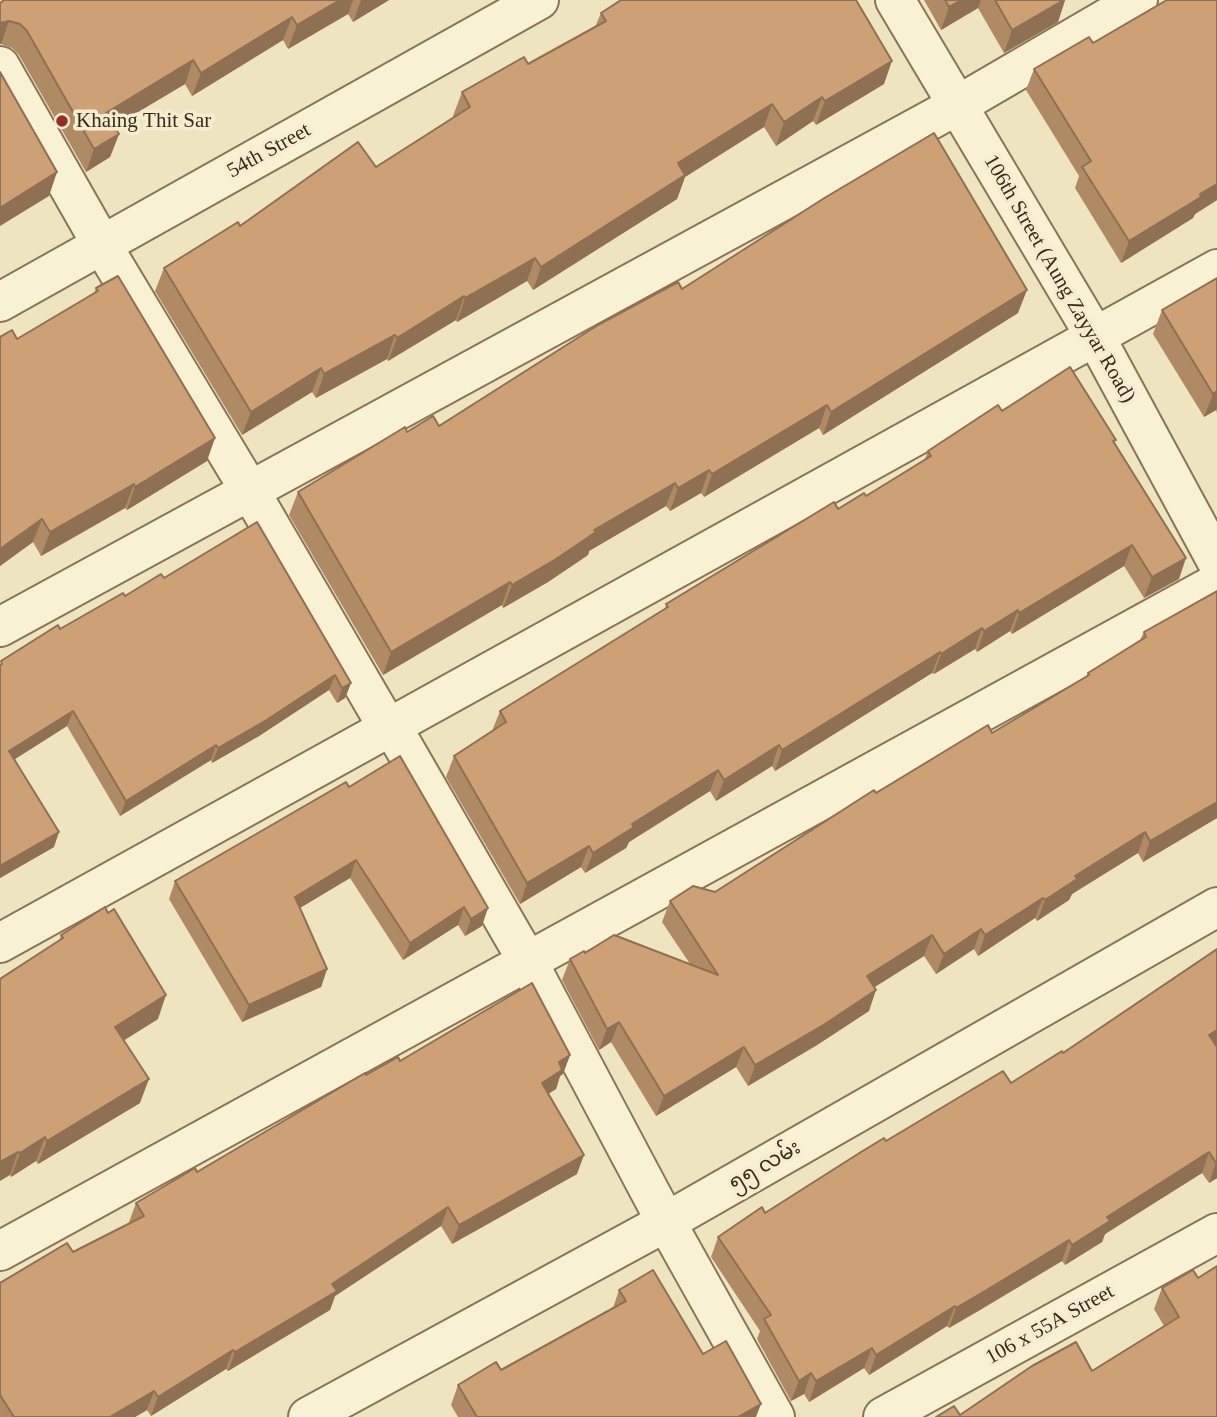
<!DOCTYPE html>
<meta charset="utf-8">
<style>
body{margin:0}
canvas{display:block;background:#eee4c0}
</style>
<canvas width="1217" height="1417"></canvas>
<script>
const context = document.querySelector('canvas').getContext('2d');
context.lineJoin = 'round';
const poly = rows => new Path2D(rows.map(r => 'M' + r).join(''));
function strokePath(path, color, width, dash) { context.strokeStyle = color; context.lineWidth = width; context.lineCap = dash ? 'butt' : 'round'; context.setLineDash(dash || []); context.stroke(path); }
function fillPath(path, color) { context.fillStyle = color; context.fill(path, 'evenodd'); }
function write(font, color, halo, rows, align = 'center') {
  context.font = font + ' "Times New Roman","Noto Sans Myanmar",serif'; context.lineWidth = 7; context.setLineDash([]); context.textBaseline = 'middle'; context.strokeStyle = halo; context.fillStyle = color; for (const [text, x, y, turn = 0] of rows) {
    context.save(); context.translate(x, y); context.rotate((+turn || 0) * Math.PI / 180); context.textAlign = isNaN(turn) ? turn : align; if (halo) context.strokeText(text, 0, 0); context.fillText(text, 0, 0); context.restore();
  }
}
const street = poly([
 [895,0,1096,338,1217,562],
 [0,66,102,245,250,491,388,728],
 [0,302,539,0],
 [0,627,958,105,1138,0],
 [391,725,528,962,666,1222,775,1417],
 [0,943,1217,269],
 [0,1251,1217,583],
 [308,1417,666,1222,1217,907],
 [883,1417,1217,1233]
]);
strokePath(street, '#887558', 42);
strokePath(street, '#f9f1d3', 38);
fillPath(poly([
 [4,0,389,0,353,22,348,14,288,49,283,40,192,96,185,84,114,126,119,134,110,157,86,172,19,55,12,48,1,44],
 [924,0,1065,0,1058,22,1004,53,978,8,941,30],
 [1217,0,1217,200,1195,214,1193,218,1121,263,1075,188,1079,176,1026,90,1034,69,1093,43],
 [601,13,884,84,816,125,813,121,776,146,764,127,685,177,677,199,533,290,527,281,457,322,456,320,388,361,387,359,316,398,312,392,242,435,155,291,164,268,240,226,376,167,454,118,453,116,462,92,528,64,595,27],
 [1217,278,1217,413,1216,410,1204,417,1153,334,1162,310],
 [96,288,207,461,127,510,125,508,41,556,33,542,0,566,0,337,17,339,94,293],
 [682,289,1018,313,823,435,819,428,704,497,701,493,670,511,666,506,589,551,588,555,548,582,503,608,502,605,383,675,289,515,298,492,407,432,439,426],
 [1002,411,1115,443,1179,579,1144,598,1124,566,1012,634,1010,631,977,652,975,649,934,674,932,673,775,771,772,766,716,801,710,791,629,842,626,848,585,873,581,867,520,904,446,777,454,756,492,731,500,711,665,609,666,604,838,509,866,496,925,459,928,451],
 [164,578,351,683,345,698,337,703,329,690,259,736,212,763,211,760,120,816,67,726,15,759,54,847,0,878,1,661,125,596],
 [1217,591,1217,818,1143,862,1138,853,1072,894,1069,900,1037,921,1035,918,978,956,974,949,936,974,924,956,874,987,869,1011,817,1045,748,1086,736,1067,656,1116,611,1042,599,1050,562,980,570,959,585,953,690,964,662,922,670,901,715,892,876,793,992,733,1086,677,1088,673,1140,640,1144,632],
 [349,787,482,926,465,936,458,925,403,960,350,878,300,908,327,969,321,987,242,1022,169,899,175,881],
 [61,935,158,1019,124,1040,140,1103,38,1164,36,1161,11,1177,10,1175,59,942],
 [1217,949,1217,1178,1209,1183,1202,1173,1105,1234,1102,1242,1065,1265,1062,1261,977,1312,949,1328,947,1326,869,1375,864,1368,809,1402,804,1394,791,1401,757,1339,760,1331,711,1257,718,1237,765,1213,886,1141,1011,1083,1063,1053],
 [570,1055,563,1074,560,1076,556,1089,548,1094,577,1174,452,1244,441,1226,335,1296,330,1310,228,1371,226,1369,151,1416,147,1410,135,1417,0,1417,0,1283,73,1252,130,1223,129,1222,136,1203,197,1172,366,1075,400,1061],
 [1198,1278,1217,1417,960,1415,1092,1371,1164,1326,1154,1309,1162,1288],
 [619,1290,703,1354,756,1417,458,1417,451,1405,458,1385,501,1370,613,1308]
]), '#b08a65');
fillPath(poly([
 [340,0,353,0,348,14,288,49,297,25],
 [361,0,389,0,353,22],
 [962,0,981,0,978,8,941,30,949,7],
 [1064,0,1065,0,1058,22,1004,53,1012,30],
 [292,17,283,40,192,96,201,73],
 [9,21,1,44,0,44,0,23],
 [193,60,185,84,98,136,106,113],
 [892,61,884,84,816,125,825,101],
 [822,97,813,121,776,146,784,122],
 [772,104,764,127,685,177,677,199,533,290,541,267,678,163],
 [119,134,110,157,86,172,94,149],
 [57,172,49,196,0,226,0,208],
 [1217,184,1217,200,1195,214,1193,218,1121,263,1129,241],
 [535,258,527,281,457,322,465,298],
 [1027,290,1018,313,823,435,831,412],
 [464,296,456,320,388,361,397,338],
 [395,335,387,359,316,398,324,374],
 [321,368,312,392,242,435,251,412],
 [1217,391,1217,407,1216,410,1204,417,1213,394],
 [827,405,819,428,704,497,712,474],
 [215,438,207,461,127,510,135,487],
 [709,470,701,493,670,511,678,488],
 [675,483,666,506,589,551,588,555,548,582,503,608,512,585,594,530],
 [134,484,125,508,41,556,50,532],
 [42,519,33,542,0,566,0,549],
 [1132,545,1124,566,1012,634,1019,613],
 [1186,558,1179,579,1144,598,1152,577],
 [510,582,502,605,383,675,391,652],
 [1018,610,1010,631,977,652,984,631],
 [982,628,975,649,934,674,941,654],
 [940,652,932,673,775,771,782,750],
 [335,675,329,690,259,736,212,763,218,748],
 [351,683,345,698,337,703,342,688],
 [73,711,67,726,4,766,9,751],
 [216,745,211,760,120,816,126,801],
 [779,745,772,766,716,801,724,780],
 [718,770,710,791,629,842,626,848,585,873,593,853,632,824],
 [1217,802,1217,818,1143,862,1150,841],
 [59,832,54,847,0,878,0,866],
 [1145,832,1138,853,1072,894,1069,900,1037,921,1045,900,1075,876],
 [589,846,581,867,520,904,527,883],
 [356,860,350,878,288,915,295,897],
 [1043,898,1035,918,978,956,985,935],
 [464,907,458,925,403,960,410,943],
 [488,908,482,926,465,936,471,919],
 [981,929,974,949,936,974,944,954],
 [932,935,924,956,859,997,867,976],
 [327,969,321,987,242,1022,249,1005],
 [876,990,869,1011,817,1045,748,1086,755,1065],
 [166,995,158,1019,107,1051,115,1027],
 [619,1022,611,1042,599,1050,607,1029],
 [1217,1030,1217,1045,1202,1055,1209,1035],
 [744,1047,736,1067,656,1116,664,1096],
 [570,1055,563,1074,560,1076,556,1089,535,1102,542,1083,559,1062],
 [149,1079,140,1103,38,1164,47,1141],
 [45,1137,36,1161,11,1177,20,1153],
 [18,1152,10,1175,0,1181,0,1162],
 [1209,1152,1202,1173,1105,1234,1102,1242,1065,1265,1072,1245,1107,1217],
 [584,1155,577,1174,452,1244,459,1225],
 [1217,1162,1217,1178,1209,1183,1216,1163],
 [448,1207,441,1226,335,1296,330,1310,228,1371,235,1352,332,1284],
 [1069,1240,1062,1261,949,1328,956,1308],
 [955,1306,947,1326,869,1375,876,1355],
 [872,1348,864,1368,809,1402,816,1381],
 [233,1350,226,1369,151,1416,158,1397],
 [811,1373,804,1394,791,1401,799,1381],
 [154,1391,147,1410,135,1417,110,1417],
 [761,1404,756,1417,738,1417]
]), '#907052');
const building = poly([
 [4,0,340,0,297,25,292,17,201,73,193,60,106,113,119,134,94,149,27,31,20,24,9,21,0,23,0,3,4,0],
 [621,0,856,0,892,61,825,101,822,97,784,122,772,104,678,163,685,175,541,267,535,258,465,298,464,296,397,338,395,335,324,374,321,368,251,412,164,268,238,222,240,226,358,142,376,167,470,107,462,92,524,57,528,64,606,21,601,13,621,0],
 [945,0,962,0,949,7,945,0],
 [995,0,1064,0,1012,30,995,0],
 [1167,0,1217,0,1217,184,1200,194,1201,197,1129,241,1082,167,1091,161,1034,69,1089,37,1093,43,1167,0],
 [0,72,57,172,0,208,0,72],
 [934,133,1027,290,831,412,827,405,712,474,709,470,678,488,675,483,594,530,596,532,556,559,512,585,510,582,391,652,298,492,405,427,407,432,433,416,439,426,598,325,678,282,682,289,826,197,934,133],
 [118,276,215,438,135,487,134,484,50,532,42,519,0,549,0,337,12,330,17,339,98,291,96,288,118,276],
 [1217,278,1217,391,1213,394,1162,310,1217,278],
 [1070,367,1116,440,1113,441,1186,558,1152,577,1132,545,1019,613,1018,610,984,631,982,628,941,654,940,652,782,750,779,745,724,780,718,770,632,824,634,827,593,853,589,846,527,883,454,756,506,722,500,711,668,607,666,604,834,502,838,509,864,493,866,496,931,456,928,451,998,405,1002,411,1070,367],
 [257,522,351,683,342,688,335,675,265,721,218,748,216,745,126,801,73,711,9,751,59,832,0,866,0,665,2,664,1,661,58,625,60,629,123,593,125,596,161,574,164,578,257,522],
 [1217,591,1217,802,1150,841,1145,832,1075,876,1077,879,1045,900,1043,898,985,935,981,929,944,954,932,935,867,976,876,990,825,1024,755,1065,744,1047,664,1096,619,1022,607,1029,570,959,584,951,585,953,614,935,718,975,670,901,693,886,715,892,874,790,876,793,988,725,992,733,1089,675,1088,673,1146,637,1144,632,1217,591],
 [400,756,488,908,471,919,464,907,410,943,356,860,295,897,327,969,249,1005,175,881,346,782,349,787,400,756],
 [105,907,108,913,114,909,166,995,115,1027,149,1079,47,1141,45,1137,20,1153,18,1152,0,1162,0,979,63,938,61,935,105,907],
 [1217,949,1217,1030,1209,1035,1217,1047,1217,1162,1216,1163,1209,1152,1107,1217,1110,1221,1072,1245,1069,1240,985,1291,956,1308,955,1306,876,1355,872,1348,816,1381,811,1373,799,1381,764,1319,771,1315,718,1237,762,1207,765,1213,861,1152,884,1138,886,1141,1003,1071,1011,1083,1062,1051,1063,1053,1217,949],
 [532,983,570,1055,559,1062,562,1070,542,1083,584,1155,459,1225,448,1207,332,1284,337,1291,235,1352,233,1350,158,1397,154,1391,110,1417,14,1417,0,1395,0,1283,67,1243,73,1252,144,1216,136,1203,195,1168,197,1172,365,1073,366,1075,398,1057,400,1061,532,983],
 [1217,1266,1217,1417,936,1417,954,1406,960,1415,1032,1366,1076,1342,1092,1371,1179,1317,1162,1288,1193,1270,1198,1278,1217,1266],
 [653,1270,703,1354,726,1341,761,1404,738,1417,477,1417,458,1385,496,1362,501,1370,626,1301,619,1290,653,1270]
]);
fillPath(building, '#cda075');
strokePath(building, '#907052', 2);
for (const [x, y, r, color] of [
 [62,121,7,"#982e27"]
]) { const dot = new Path2D(); dot.arc(x, y, r, 0, 2 * Math.PI); context.fillStyle = color; context.fill(dot); strokePath(dot, '#f6edd0', 2.5); }
write('21px', '#372b1c', '#f6edd0', [
 ["Khaing Thit Sar",76,121]
], 'left');
write('21px', '#372b1c', '#f6edd0', [
 ["54th Street",269,151,-29],
 ["106th Street (Aung Zayyar Road)",1059,279,60],
 ["၅၅ လမ်း",765,1166,-30],
 ["106 x 55A Street",1050,1325,-29]
]);
</script>
